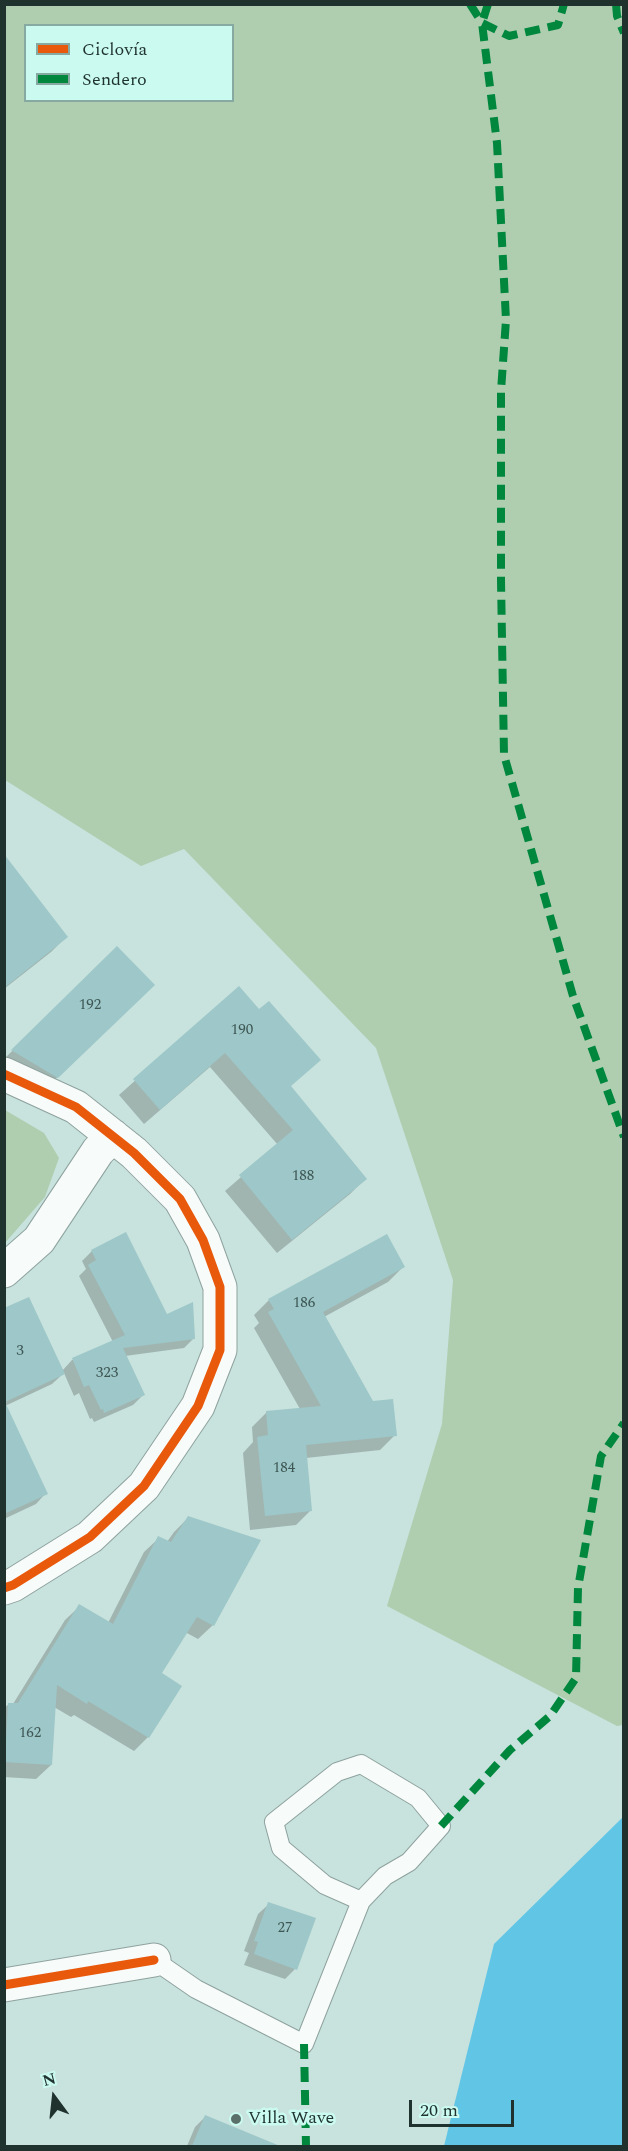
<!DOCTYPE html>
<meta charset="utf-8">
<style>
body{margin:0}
#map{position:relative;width:628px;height:2151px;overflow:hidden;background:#c8e2dd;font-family:Spectral,serif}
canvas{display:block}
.frame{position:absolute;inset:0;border:6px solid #1f322e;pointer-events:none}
.legend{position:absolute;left:24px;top:24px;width:210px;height:78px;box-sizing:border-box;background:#cafaf0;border:2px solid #86aaa2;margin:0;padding:8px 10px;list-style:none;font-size:18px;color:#1f322e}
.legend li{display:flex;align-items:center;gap:12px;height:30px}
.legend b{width:30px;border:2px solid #86aaa2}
.north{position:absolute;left:24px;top:2067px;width:60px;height:60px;-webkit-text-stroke:4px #cafaf0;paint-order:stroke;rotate:345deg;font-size:16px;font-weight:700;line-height:24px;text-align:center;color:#1f322e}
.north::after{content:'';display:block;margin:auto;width:21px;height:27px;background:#1f322e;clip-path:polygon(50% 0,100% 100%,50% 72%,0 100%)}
.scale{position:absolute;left:409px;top:2100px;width:105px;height:27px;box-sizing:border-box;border:3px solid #1f322e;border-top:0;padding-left:8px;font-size:18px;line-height:21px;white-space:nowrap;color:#1f322e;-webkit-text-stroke:4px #cafaf0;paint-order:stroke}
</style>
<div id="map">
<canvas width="628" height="2151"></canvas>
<div class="frame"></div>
<ul class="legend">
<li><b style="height:8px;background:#e8590c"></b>Ciclovía</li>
<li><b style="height:8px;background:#00873e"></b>Sendero</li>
</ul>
<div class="north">N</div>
<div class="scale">20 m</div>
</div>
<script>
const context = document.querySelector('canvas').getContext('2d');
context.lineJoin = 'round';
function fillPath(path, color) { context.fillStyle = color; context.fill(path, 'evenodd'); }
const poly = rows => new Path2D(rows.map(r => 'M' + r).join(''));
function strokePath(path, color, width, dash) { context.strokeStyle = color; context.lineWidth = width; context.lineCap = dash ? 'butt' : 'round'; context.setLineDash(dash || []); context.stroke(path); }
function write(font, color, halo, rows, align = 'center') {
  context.font = font + ' Spectral,serif'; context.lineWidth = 5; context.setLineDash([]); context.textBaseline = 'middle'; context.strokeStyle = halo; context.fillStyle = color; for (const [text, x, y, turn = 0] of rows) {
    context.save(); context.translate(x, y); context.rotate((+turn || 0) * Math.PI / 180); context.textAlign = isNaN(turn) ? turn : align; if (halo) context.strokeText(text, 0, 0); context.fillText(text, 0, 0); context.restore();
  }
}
fillPath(poly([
 [4,5,623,5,623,1725,617,1726,387,1606,442,1424,453,1280,376,1048,184,849,141,866,5,780],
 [26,26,232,26,232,100,26,100],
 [5,1110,44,1133,59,1158,45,1197,5,1243]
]), '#afceb0');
fillPath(poly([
 [623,1817,623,2146,444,2146,494,1944]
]), '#61c5e5');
fillPath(poly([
 [4,862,66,937,51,952,4,989],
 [117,948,153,985,42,1092,4,1059],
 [239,988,259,1012,290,1087,365,1179,350,1194,277,1253,225,1191,278,1145,210,1067,144,1124,119,1095],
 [92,1251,194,1338,184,1348,125,1356,143,1395,133,1405,94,1422,92,1418,90,1419,79,1393,74,1396,64,1373,52,1384,5,1406,46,1493,36,1504,4,1519,4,1315,62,1371,72,1360,113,1342,79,1276,86,1269,82,1261],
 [403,1267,388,1282,324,1317,372,1402,395,1435,380,1450,306,1458,311,1510,296,1525,250,1530,243,1453,253,1442,252,1427,267,1412,300,1409,254,1328,259,1323,254,1315,269,1300],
 [188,1518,213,1625,198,1639,185,1632,160,1674,148,1737,134,1751,74,1715,71,1717,54,1707,51,1765,36,1779,4,1777,4,1708,9,1704,13,1704,65,1620,80,1606,108,1623,144,1552,159,1538,167,1542,174,1532],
 [269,1904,295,1969,285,1979,244,1965,249,1953,244,1951,258,1914],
 [206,2116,243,2133,237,2146,187,2146,195,2127]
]), '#0003');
fillPath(poly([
 [4,854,68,937,4,988],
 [117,946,155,985,58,1078,11,1050],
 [239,986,259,1009,269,1001,321,1060,291,1086,367,1179,292,1240,239,1175,293,1130,225,1053,160,1110,133,1079],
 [126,1232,167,1314,193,1302,195,1339,123,1348,145,1395,104,1413,103,1409,101,1410,89,1385,84,1387,72,1358,125,1335,88,1265,96,1260,91,1250],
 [387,1234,405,1267,323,1312,373,1401,393,1399,397,1436,306,1445,312,1511,265,1516,257,1437,268,1435,266,1411,321,1406,268,1312,274,1309,268,1299],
 [29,1297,65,1374,5,1402,48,1494,4,1514,4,1308],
 [188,1516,261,1540,214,1626,197,1617,162,1673,182,1686,149,1738,88,1701,87,1704,57,1685,52,1765,5,1762,8,1703,18,1703,79,1604,113,1624,158,1536,171,1542],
 [268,1902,316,1918,297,1970,254,1954,258,1942,254,1941],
 [205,2115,280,2146,192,2146]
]), '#9dc7c8');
const lane = poly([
 [154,1960,196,1989,304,2044,361,1901,385,1876,409,1862,441,1826,418,1798,361,1764,337,1772,274,1822,281,1848,325,1885,361,1901]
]);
const street = poly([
 [4,1074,76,1107,134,1153,180,1199,203,1240,220,1287,220,1350,198,1406,144,1486,90,1537,13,1585,4,1588],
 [4,1271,39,1240,98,1151,113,1136],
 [4,1985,154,1960]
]);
strokePath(lane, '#8ea29e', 20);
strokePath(street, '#8ea29e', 35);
strokePath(lane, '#f7fbfa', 18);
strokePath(street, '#f7fbfa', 33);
strokePath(poly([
 [470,4,482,23,509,36,558,25,564,4],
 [488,4,482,23,497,143,506,320,501,391,501,580,504,755,573,996,624,1137],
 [616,4,617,16,624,33],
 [441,1826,510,1750,550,1716,576,1678,578,1588,601,1456,624,1423],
 [304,2044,306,2146]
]), '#00873e', 8, [15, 8]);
strokePath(poly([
 [4,1074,76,1107,134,1153,180,1199,203,1240,220,1287,220,1350,198,1406,144,1486,90,1537,13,1585,4,1588],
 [4,1985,154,1960]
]), '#e8590c', 9);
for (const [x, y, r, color] of [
 [236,2119,6,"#5a706b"]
]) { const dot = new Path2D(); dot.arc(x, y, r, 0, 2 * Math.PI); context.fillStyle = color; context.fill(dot); strokePath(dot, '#cafaf0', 2); }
write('15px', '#3e5754', null, [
 ["192",90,1006],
 ["190",242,1031],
 ["188",303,1177],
 ["186",304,1304],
 ["3",20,1352],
 ["323",107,1374],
 ["184",284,1469],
 ["162",30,1734],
 ["27",285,1929]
]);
write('18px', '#1f322e', '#cafaf0', [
 ["Villa Wave",248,2119]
], 'left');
</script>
